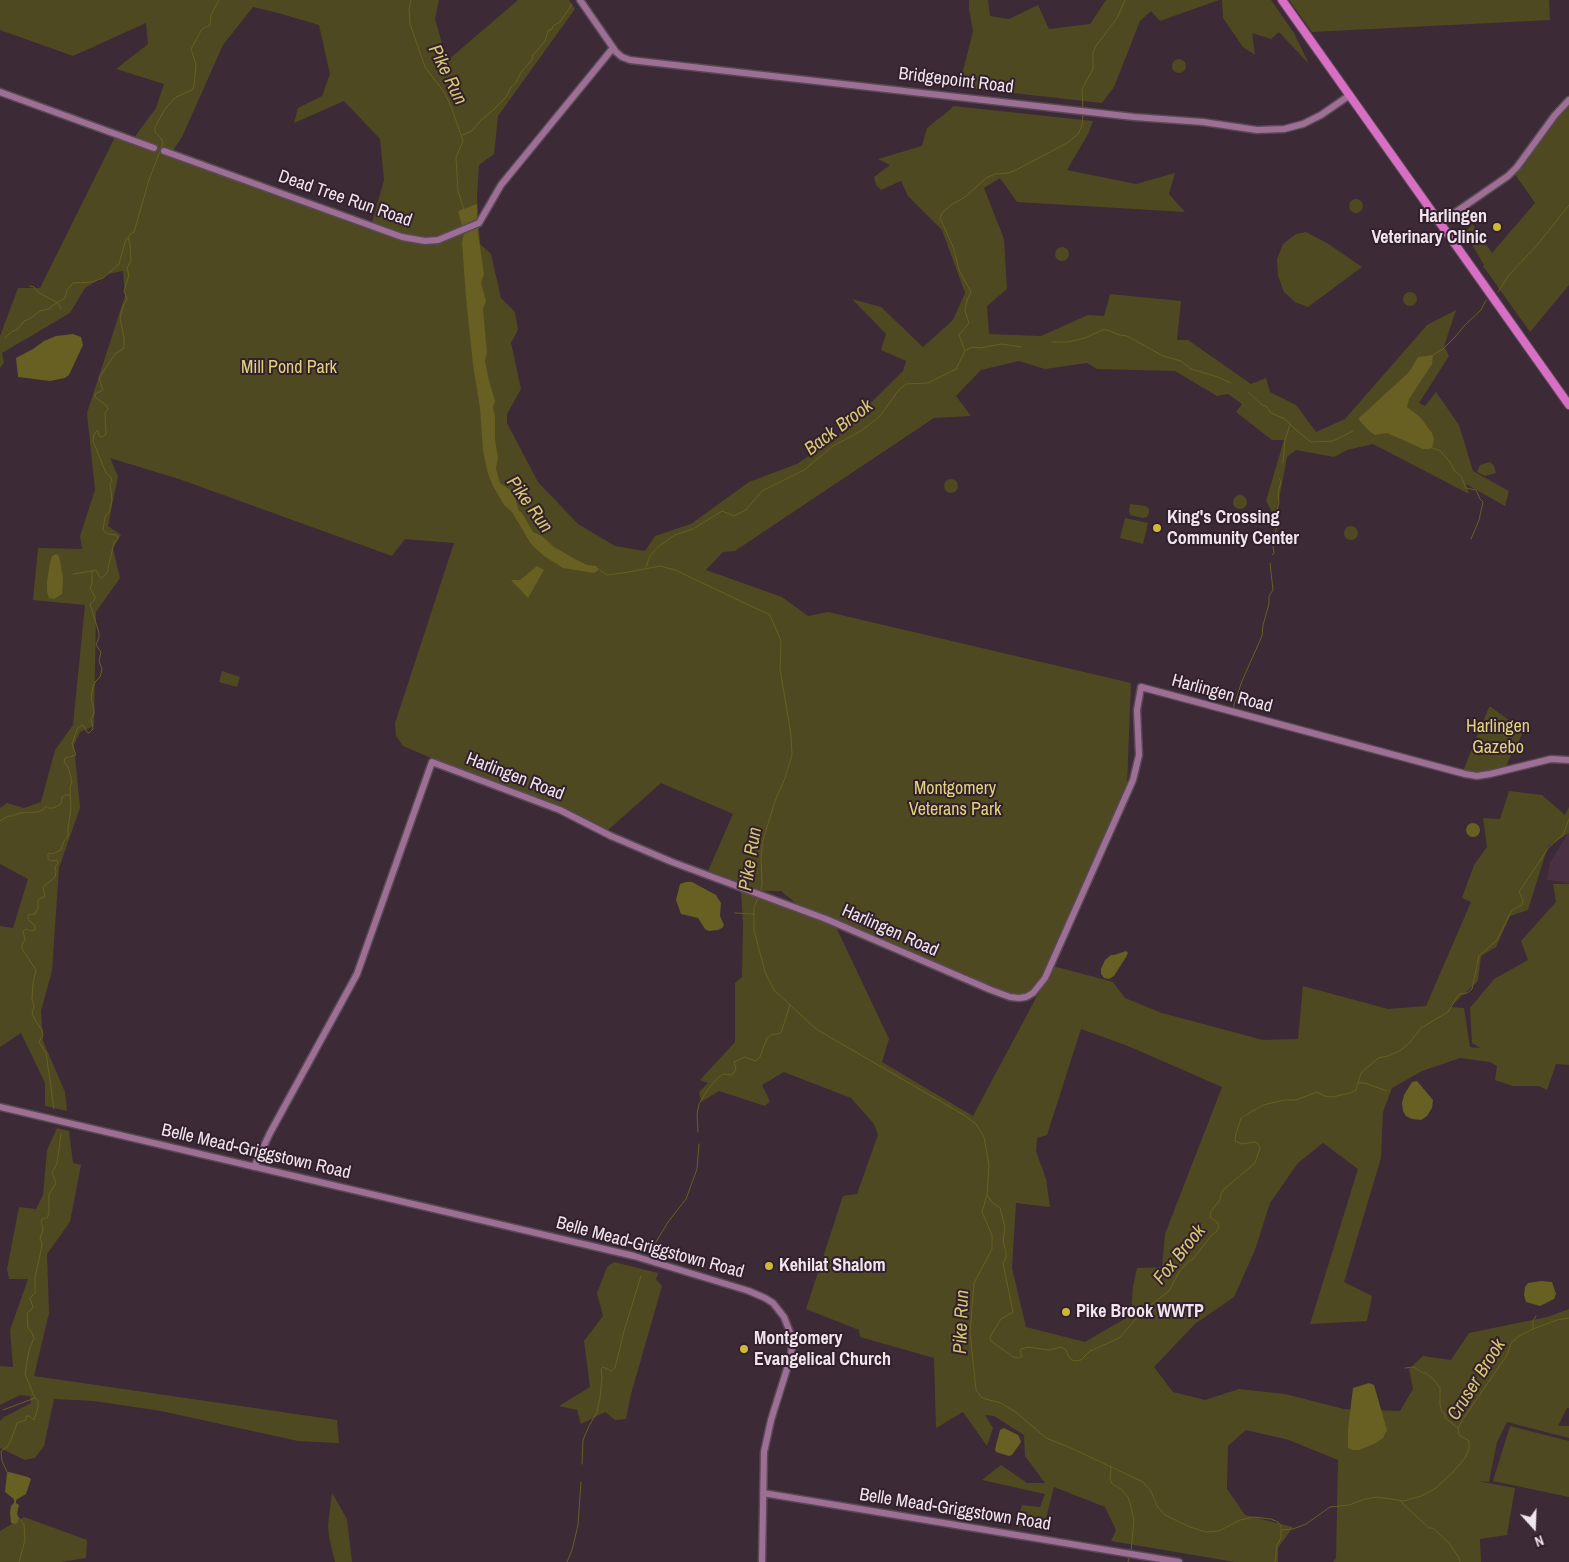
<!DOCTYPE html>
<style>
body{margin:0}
#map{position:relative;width:1569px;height:1562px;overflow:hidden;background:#3c2a37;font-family:"Archivo Narrow",sans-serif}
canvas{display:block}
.north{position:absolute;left:1509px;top:1502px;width:50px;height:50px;-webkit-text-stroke:4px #32202d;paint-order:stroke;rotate:160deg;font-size:14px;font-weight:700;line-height:20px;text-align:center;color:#f0e4ed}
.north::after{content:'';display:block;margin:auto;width:18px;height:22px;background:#f0e4ed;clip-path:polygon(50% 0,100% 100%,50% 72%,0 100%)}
</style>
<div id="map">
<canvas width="1569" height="1562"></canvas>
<div class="north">N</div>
</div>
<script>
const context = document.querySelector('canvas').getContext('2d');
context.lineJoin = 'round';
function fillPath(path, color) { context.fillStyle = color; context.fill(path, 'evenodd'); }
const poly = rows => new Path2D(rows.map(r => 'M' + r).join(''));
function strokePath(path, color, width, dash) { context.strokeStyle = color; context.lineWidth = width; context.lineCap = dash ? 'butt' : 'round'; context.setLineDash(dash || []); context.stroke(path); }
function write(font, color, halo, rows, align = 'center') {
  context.font = font + ' "Archivo Narrow",sans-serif'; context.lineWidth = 4; context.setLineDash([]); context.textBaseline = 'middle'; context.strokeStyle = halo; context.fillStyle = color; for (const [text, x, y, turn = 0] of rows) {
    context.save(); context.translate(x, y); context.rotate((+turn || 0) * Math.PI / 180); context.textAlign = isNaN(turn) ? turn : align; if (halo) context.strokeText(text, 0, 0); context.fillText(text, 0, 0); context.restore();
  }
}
fillPath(poly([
 [1569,832,1569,883,1547,880,1550,862]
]), '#493143');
fillPath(poly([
 [0,0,439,0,435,19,447,61,518,0,569,0,575,9,498,116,494,154,479,165,477,197,480,244,491,254,501,298,515,312,518,330,511,343,521,389,507,414,507,423,538,482,578,524,615,546,645,551,655,536,691,524,749,482,797,464,836,437,903,371,906,361,881,350,886,334,852,299,881,307,923,347,953,320,965,293,942,230,908,196,901,181,881,190,876,185,874,177,890,165,878,159,922,146,927,128,952,108,953,106,1093,121,1088,134,1067,170,1136,184,1175,173,1169,194,1185,212,1017,202,1000,178,984,188,1004,239,1007,289,987,306,989,334,1041,336,1088,315,1104,316,1110,294,1181,301,1177,340,1188,340,1251,384,1266,378,1270,392,1296,405,1316,432,1345,419,1427,325,1456,310,1444,346,1449,356,1419,403,1425,406,1436,392,1459,425,1473,471,1509,491,1505,506,1466,484,1469,494,1373,444,1347,450,1334,457,1296,450,1287,457,1277,510,1274,516,1266,501,1284,440,1272,440,1236,412,1242,404,1228,394,1217,396,1175,371,1097,369,1087,363,1045,369,1019,361,981,370,956,396,971,416,934,418,735,551,723,552,706,570,782,597,808,616,828,612,1131,683,1127,785,1045,970,1038,983,1032,990,1025,993,1018,995,1006,993,959,974,832,917,797,904,781,891,764,891,708,871,733,814,661,783,607,831,599,828,599,826,570,810,443,763,403,746,396,736,395,723,454,543,405,539,392,556,179,479,110,458,118,476,108,526,121,535,113,548,120,578,96,612,94,726,80,732,74,745,80,808,59,868,52,971,41,1011,43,1041,65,1092,67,1111,45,1106,45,1083,21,1033,0,1047,0,926,13,928,28,879,0,864,0,808,7,803,24,808,41,802,55,750,73,725,85,605,33,600,38,548,82,549,80,536,95,490,87,413,125,296,123,271,108,274,85,288,70,313,2,353,4,363,0,368,0,336,18,288,40,288,116,135,136,142,136,135,156,108,164,84,116,69,148,44,146,23,73,56,0,30],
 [253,7,278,13,319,25,330,74,322,96,298,108,294,123,344,101,380,139,384,180,370,230,206,167,172,152,182,137,223,45],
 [969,0,988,0,990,16,1009,19,1038,5,1049,29,1090,24,1106,0,1219,0,1160,21,1151,11,1140,21,1114,87,1102,103,959,87,973,31,969,9],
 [1222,0,1271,0,1294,33,1309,64,1279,32,1271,39,1252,33,1255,55,1243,47,1223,18],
 [1289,0,1549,0,1550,20,1312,32],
 '1172 66a7 7 0 1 1 14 0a7 7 0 1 1-14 0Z',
 [1569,96,1569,285,1530,332,1483,266,1484,265,1465,233,1472,224,1492,253,1535,203,1512,170,1561,104],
 '1349 206a7 7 0 1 1 14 0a7 7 0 1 1-14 0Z',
 [1306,232,1327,243,1362,267,1308,307,1295,302,1284,292,1278,276,1277,259,1283,244,1296,234],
 '1055 254a7 7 0 1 1 14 0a7 7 0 1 1-14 0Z',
 '1403 299a7 7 0 1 1 14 0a7 7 0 1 1-14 0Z',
 [1490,462,1494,466,1496,473,1485,476,1477,472,1480,465],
 '944 486a7 7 0 1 1 14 0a7 7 0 1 1-14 0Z',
 '1233 502a7 7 0 1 1 14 0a7 7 0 1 1-14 0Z',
 [1130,504,1146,506,1149,509,1149,513,1147,517,1143,518,1130,515,1130,513,1129,512],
 [1125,518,1148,523,1143,544,1120,538],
 '1344 533a7 7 0 1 1 14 0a7 7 0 1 1-14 0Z',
 [222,671,240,677,237,687,219,682],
 [1489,707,1491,707,1524,731,1509,759,1506,767,1486,772,1463,771],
 [1509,791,1542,795,1565,815,1569,807,1569,833,1548,846,1528,910,1510,916,1496,947,1481,956,1478,981,1450,1007,1464,1008,1470,1047,1480,1048,1472,1043,1470,1008,1494,979,1528,960,1521,941,1556,902,1553,884,1569,884,1569,1065,1556,1064,1547,1090,1539,1086,1513,1086,1495,1080,1497,1066,1490,1062,1460,1058,1422,1071,1392,1088,1383,1112,1381,1158,1344,1282,1372,1296,1367,1321,1310,1324,1358,1169,1323,1143,1298,1163,1270,1203,1255,1250,1234,1297,1195,1324,1154,1367,1173,1392,1205,1400,1239,1389,1285,1394,1344,1409,1400,1411,1413,1389,1409,1369,1423,1356,1451,1360,1469,1333,1547,1317,1569,1309,1569,1408,1567,1408,1558,1426,1569,1426,1569,1438,1507,1422,1497,1442,1489,1482,1477,1481,1515,1488,1507,1535,1480,1539,1481,1562,1333,1562,1336,1558,1338,1460,1289,1440,1246,1430,1228,1446,1227,1489,1245,1515,1293,1527,1278,1548,1278,1562,1235,1562,1111,1541,1116,1530,1105,1507,1054,1487,1043,1530,1016,1526,1022,1505,1040,1507,1045,1494,982,1480,1001,1465,1027,1483,1045,1483,1025,1456,1024,1435,994,1416,985,1415,993,1428,987,1446,963,1412,936,1428,934,1358,860,1337,859,1330,806,1309,843,1196,857,1194,878,1135,874,1124,851,1098,784,1072,762,1085,770,1101,765,1106,719,1091,701,1102,699,1092,708,1083,700,1080,735,1042,735,983,742,977,743,924,741,890,836,927,889,1039,882,1062,973,1116,1053,966,1113,982,1125,998,1162,1013,1263,1040,1298,1039,1303,986,1388,1009,1426,1006,1471,902,1462,898,1474,865,1487,847,1483,818,1500,819],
 [1081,1029,1128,1046,1222,1087,1165,1234,1162,1267,1137,1268,1133,1286,1131,1315,1085,1342,1026,1327,1012,1268,1016,1203,1050,1207,1046,1179,1036,1151,1037,1138,1047,1135],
 [57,1128,69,1131,73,1163,81,1165,70,1222,47,1254,49,1313,34,1376,337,1420,339,1443,298,1441,161,1411,94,1401,54,1399,44,1446,35,1458,25,1460,0,1448,0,1421,4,1417,31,1403,30,1396,20,1395,0,1405,0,1366,13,1367,10,1330,28,1279,9,1279,7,1269,19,1207,36,1209,43,1195,47,1150],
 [614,1262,658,1273,656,1279,662,1286,631,1394,626,1419,615,1420,605,1412,581,1424,577,1410,559,1406,590,1387,584,1341,603,1316,597,1293,607,1267],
 [1510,1426,1569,1441,1569,1497,1493,1481],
 [332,1493,347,1519,352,1562,335,1562,329,1537,328,1525],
 [24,1517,87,1540,86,1558,61,1562,0,1562,0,1531]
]), '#4f4921');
fillPath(poly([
 [477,204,477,226,484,274,481,283,486,301,483,309,487,353,485,361,489,381,495,401,493,407,495,417,495,439,498,458,496,468,500,483,513,492,519,511,522,513,533,532,542,536,554,547,575,559,587,565,596,566,599,570,594,573,563,568,544,556,531,544,512,512,504,505,493,486,488,474,483,451,480,408,473,365,466,297,462,243,464,233,458,211],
 [73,334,81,337,83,345,69,375,65,378,50,381,18,377,16,358,33,349,44,341,56,336],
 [1433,355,1432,364,1409,399,1407,407,1420,417,1432,433,1434,439,1432,448,1429,449,1423,449,1387,433,1375,435,1369,431,1360,421,1359,418,1407,374,1411,369,1418,357],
 [56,554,58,555,60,560,63,578,62,594,54,599,49,598,47,592,47,581,50,563,52,556],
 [537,566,544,570,528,598,511,580,520,580],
 '1466 830a7 7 0 1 1 14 0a7 7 0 1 1-14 0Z',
 [686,882,692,882,716,895,721,903,720,916,724,925,722,928,718,930,709,931,705,929,698,918,681,914,676,900,680,884],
 [1126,951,1128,953,1126,957,1114,976,1109,979,1104,978,1101,974,1101,969,1105,960,1111,955,1114,955],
 [1417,1081,1433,1100,1432,1108,1427,1116,1421,1120,1412,1119,1406,1116,1403,1111,1402,1103,1404,1095,1412,1082],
 [1541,1281,1552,1282,1556,1294,1554,1299,1540,1306,1526,1302,1524,1295,1525,1287,1528,1283],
 [1369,1383,1374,1385,1387,1430,1383,1438,1376,1443,1359,1450,1353,1450,1348,1448,1348,1429,1353,1388],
 [1004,1428,1018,1435,1020,1439,1021,1442,1012,1455,1009,1456,996,1452,995,1449,1000,1430],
 [9,1472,28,1477,31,1479,26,1494,16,1500,16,1503,19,1505,17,1514,19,1518,18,1522,15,1524,11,1523,10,1513,11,1506,14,1503,14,1499,5,1492,7,1473]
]), '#685f22');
strokePath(poly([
 [411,0,409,9,410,24,425,67,444,92,451,106,463,141,456,157,458,191,464,210],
 [1083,109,1082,89,1093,69,1093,53,1096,46,1117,18,1125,0],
 [462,135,472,131,481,120,491,112,506,97,511,87,516,83,521,72,532,60,533,55,545,41,548,31,552,29,553,26,560,22,572,4],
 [30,286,34,287,39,293,58,303,61,309],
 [1498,292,1509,275,1538,244,1569,205],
 [5,338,11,332,18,329,24,321,31,318,40,311,49,309,52,306,65,298,67,290,73,283,92,282,103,278,119,264,125,242,127,238],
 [1052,342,1068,342,1085,338,1102,330,1107,330,1120,335,1127,336,1163,356,1181,361,1191,369,1218,377,1231,383],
 [966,350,972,347,980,348,1001,344,1021,347],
 [1433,355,1443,349,1455,337,1465,325,1481,310,1486,300],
 [1248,392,1261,404,1267,407,1271,413,1285,419,1296,430,1311,442,1333,441,1353,431],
 [1432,448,1439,450,1442,453,1450,462,1454,470,1461,476,1466,488,1476,490,1480,499,1483,502,1479,520,1471,539],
 [1283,463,1285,440,1290,425],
 [1272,555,1274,553,1273,546,1278,519,1276,514,1279,503,1278,492,1281,482,1279,478],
 [646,567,650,556,659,546,675,535,693,529,722,511,734,516,746,510,762,491,804,470,833,446,861,431,880,416,898,391,906,384,928,383,956,369,965,351,959,335,969,323,965,311,967,300,971,292,959,270,954,249,940,218,942,213,951,205,965,197,986,178,995,174,1008,173,1016,170,1067,143,1078,134,1082,126,1083,115],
 [600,570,607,575,629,572,660,566,675,570,770,615,781,641,780,669,791,735,792,755,785,778,775,801,763,840,761,857,762,885,760,892],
 [73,574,92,571],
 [1233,708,1242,681,1262,636,1263,625,1269,604,1269,596,1273,590,1270,563],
 [0,821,8,816,12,816,20,813,38,812,43,810,46,806,48,808,54,808,61,804,62,797,65,795,70,795],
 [758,898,754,907,754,930,765,972,774,990,816,1029,964,1115,976,1124,984,1137,989,1165,987,1195,982,1212,992,1235,992,1249,974,1283,970,1332,976,1390,982,1398,1001,1403,1017,1413,1046,1438,1071,1448,1143,1482,1151,1491,1157,1506,1165,1515,1190,1527,1206,1532,1219,1531,1240,1520,1254,1517,1271,1519,1278,1522,1281,1526,1281,1538,1277,1545,1275,1562],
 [735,913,754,914],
 [1359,1083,1365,1083,1387,1091],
 [54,1109,46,1053,39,1042,43,1035,42,1030,37,1023,32,1014,34,1006,32,999,33,983,36,970,22,949,22,944,25,940,23,931,26,929,31,931,35,930,35,926,28,919,28,915,35,914,38,909,38,900,45,896,43,887,55,877,56,871,55,867,58,863,57,860,51,861,48,859,48,854,49,853,52,854,61,850,64,841,68,836,68,828,71,809,70,788,72,781,68,767,64,762,65,758,76,755,72,744,77,729,82,725,84,726,87,732,89,733,93,729,91,719,94,714,94,709,91,699,93,687,95,682,100,677,102,669,99,661,101,652,96,645,99,637,99,633,90,604,95,599,95,597,90,588,92,583,92,571,96,570,99,576,102,578,107,573,114,543,118,538,116,535,108,534,103,530,105,517,109,512,112,500,110,484,112,481,111,477,106,473,93,441,94,434,98,430,99,436,102,437,106,434,105,413,108,409,106,405,95,397,95,394,103,390,99,378,115,354,124,348,124,338,120,318,123,306,127,299,124,291,129,275,127,268,131,261,130,244,128,238,130,234,134,232,149,180,163,143,161,138,155,132,155,127,165,109,176,97,192,90,194,86,196,64,191,49,202,29,210,25,211,15,219,0],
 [698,1132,697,1114,699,1104,708,1089,720,1076,724,1074,731,1075,734,1073,736,1069,734,1062,745,1057,756,1061,760,1057,767,1038,771,1035,781,1033,790,1005],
 [987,1195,992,1202,1000,1208,1003,1219,1005,1228,1003,1241,1006,1252,1006,1258,1003,1263,1013,1312,1001,1319,990,1337,991,1341,1013,1357,1019,1358,1022,1356,1020,1352,1021,1349,1028,1347,1049,1350,1061,1347,1066,1350,1069,1357,1072,1360,1077,1361,1081,1360,1090,1351,1113,1341,1119,1338,1144,1310,1169,1291,1179,1272,1188,1262,1193,1259,1210,1237,1217,1231,1219,1227,1218,1223,1210,1217,1211,1211,1220,1200,1221,1194,1224,1189,1255,1163,1260,1148,1258,1144,1255,1142,1242,1144,1235,1141,1236,1134,1241,1118,1263,1105,1284,1100,1296,1100,1317,1092,1324,1096,1332,1097,1350,1093,1356,1090,1361,1073,1378,1058,1388,1056,1401,1050,1410,1042,1421,1028,1448,1012,1459,994,1467,993,1472,989,1479,956,1497,940,1512,910,1522,905,1523,900,1519,892,1549,847,1563,835,1569,819],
 [650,1252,668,1222,686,1199,697,1169,699,1144],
 [1533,1329,1533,1321,1536,1316],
 [1405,1368,1414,1367,1423,1373,1426,1373,1434,1380,1440,1388,1440,1405,1442,1412,1445,1414,1445,1418,1458,1428],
 [3,1410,35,1398],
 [582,1464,583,1440,589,1426,597,1412,600,1398,602,1378,601,1369,603,1367,611,1371,615,1368,624,1331,641,1276],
 [1111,1467,1110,1479,1112,1484,1121,1489,1128,1497,1131,1507,1134,1520,1131,1552],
 [8,1474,2,1461,1,1451,7,1447,11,1440,17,1423,26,1420,26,1416,29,1416,34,1420,38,1407,38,1401,34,1396,25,1374,29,1350,34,1338,31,1331,28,1328,27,1313,31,1310,33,1307,30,1298,35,1293,35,1278,41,1250,42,1243,40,1239,43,1229,41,1222,42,1219,47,1218,49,1213,49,1194,56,1183,52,1172,57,1164,61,1134],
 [1401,1502,1429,1528,1433,1528,1449,1543,1459,1558,1460,1562],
 [1282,1530,1293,1529,1306,1524,1330,1507,1349,1505,1365,1499,1377,1497,1404,1501,1421,1496,1436,1488,1453,1472,1465,1458,1469,1449,1469,1441,1459,1435,1458,1428,1463,1419,1507,1355,1511,1343,1519,1336,1533,1329,1557,1320,1569,1318],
 [19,1562,25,1540,24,1525,19,1518],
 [567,1562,572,1550,578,1525,581,1482],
 [1128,1562,1130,1555]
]), '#685f22', 1);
const secondary = poly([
 [580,0,616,52,622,57,630,60,1134,117,1203,122,1257,130,1284,129,1303,124,1321,115,1350,95],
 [0,92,154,148],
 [164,151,402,237,425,241,438,240,479,223,501,185,613,48],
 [1440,223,1508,176,1517,167,1555,115,1569,100],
 [0,1107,634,1256,749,1291,765,1298,773,1303,784,1317,791,1335,792,1344,791,1356,771,1420,764,1452,762,1562],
 [254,1167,270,1133,357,974,432,762,560,810,611,836,672,862,826,919,991,990,1010,997,1019,998,1026,997,1033,993,1045,978,1133,780,1139,755,1137,710,1141,687,1465,774,1477,776,1490,774,1551,759,1569,760],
 [763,1493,1179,1562]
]);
const highway = poly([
 [1282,0,1569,405]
]);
strokePath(secondary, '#584955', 9);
strokePath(highway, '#584955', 10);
strokePath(secondary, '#9e6f94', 6);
strokePath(highway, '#d96fc4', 8);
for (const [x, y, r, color] of [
 [1497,227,5,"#ccb939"],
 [1157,528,5,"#ccb939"],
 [769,1266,5,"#ccb939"],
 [1066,1312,5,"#ccb939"],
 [744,1349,5,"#ccb939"]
]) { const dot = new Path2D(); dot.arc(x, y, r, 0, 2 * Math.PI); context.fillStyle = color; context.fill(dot); strokePath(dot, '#32202d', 2); }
write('18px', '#f0e4ed', '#32202d', [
 ["Bridgepoint Road",956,81,7],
 ["Dead Tree Run Road",345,199,19],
 ["Harlingen Road",1222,694,15],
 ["Harlingen Road",515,777,21],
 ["Harlingen Road",890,931,24],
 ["Belle Mead-Griggstown Road",256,1152,13],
 ["Belle Mead-Griggstown Road",650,1248,15],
 ["Belle Mead-Griggstown Road",955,1510,9]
]);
write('bold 18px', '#f0e4ed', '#32202d', [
 ["Harlingen",1487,217,"right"],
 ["Veterinary Clinic",1487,238,"right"],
 ["King's Crossing",1167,518],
 ["Community Center",1167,539],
 ["Kehilat Shalom",779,1266],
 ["Pike Brook WWTP",1076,1312],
 ["Montgomery",754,1339],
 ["Evangelical Church",754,1360]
], 'left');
write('18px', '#e1d47b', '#32202d', [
 ["Mill Pond Park",289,368],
 ["Harlingen",1498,727],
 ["Gazebo",1498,748],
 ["Montgomery",955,789],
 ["Veterans Park",955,810]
]);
write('italic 19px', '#d6c86f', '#32202d', [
 ["Pike Run",447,75,64],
 ["Back Brook",839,428,-37],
 ["Pike Run",529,505,54],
 ["Pike Run",751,859,-81],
 ["Fox Brook",1180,1255,-51],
 ["Pike Run",962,1322,-88],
 ["Cruser Brook",1477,1380,-58]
]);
</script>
